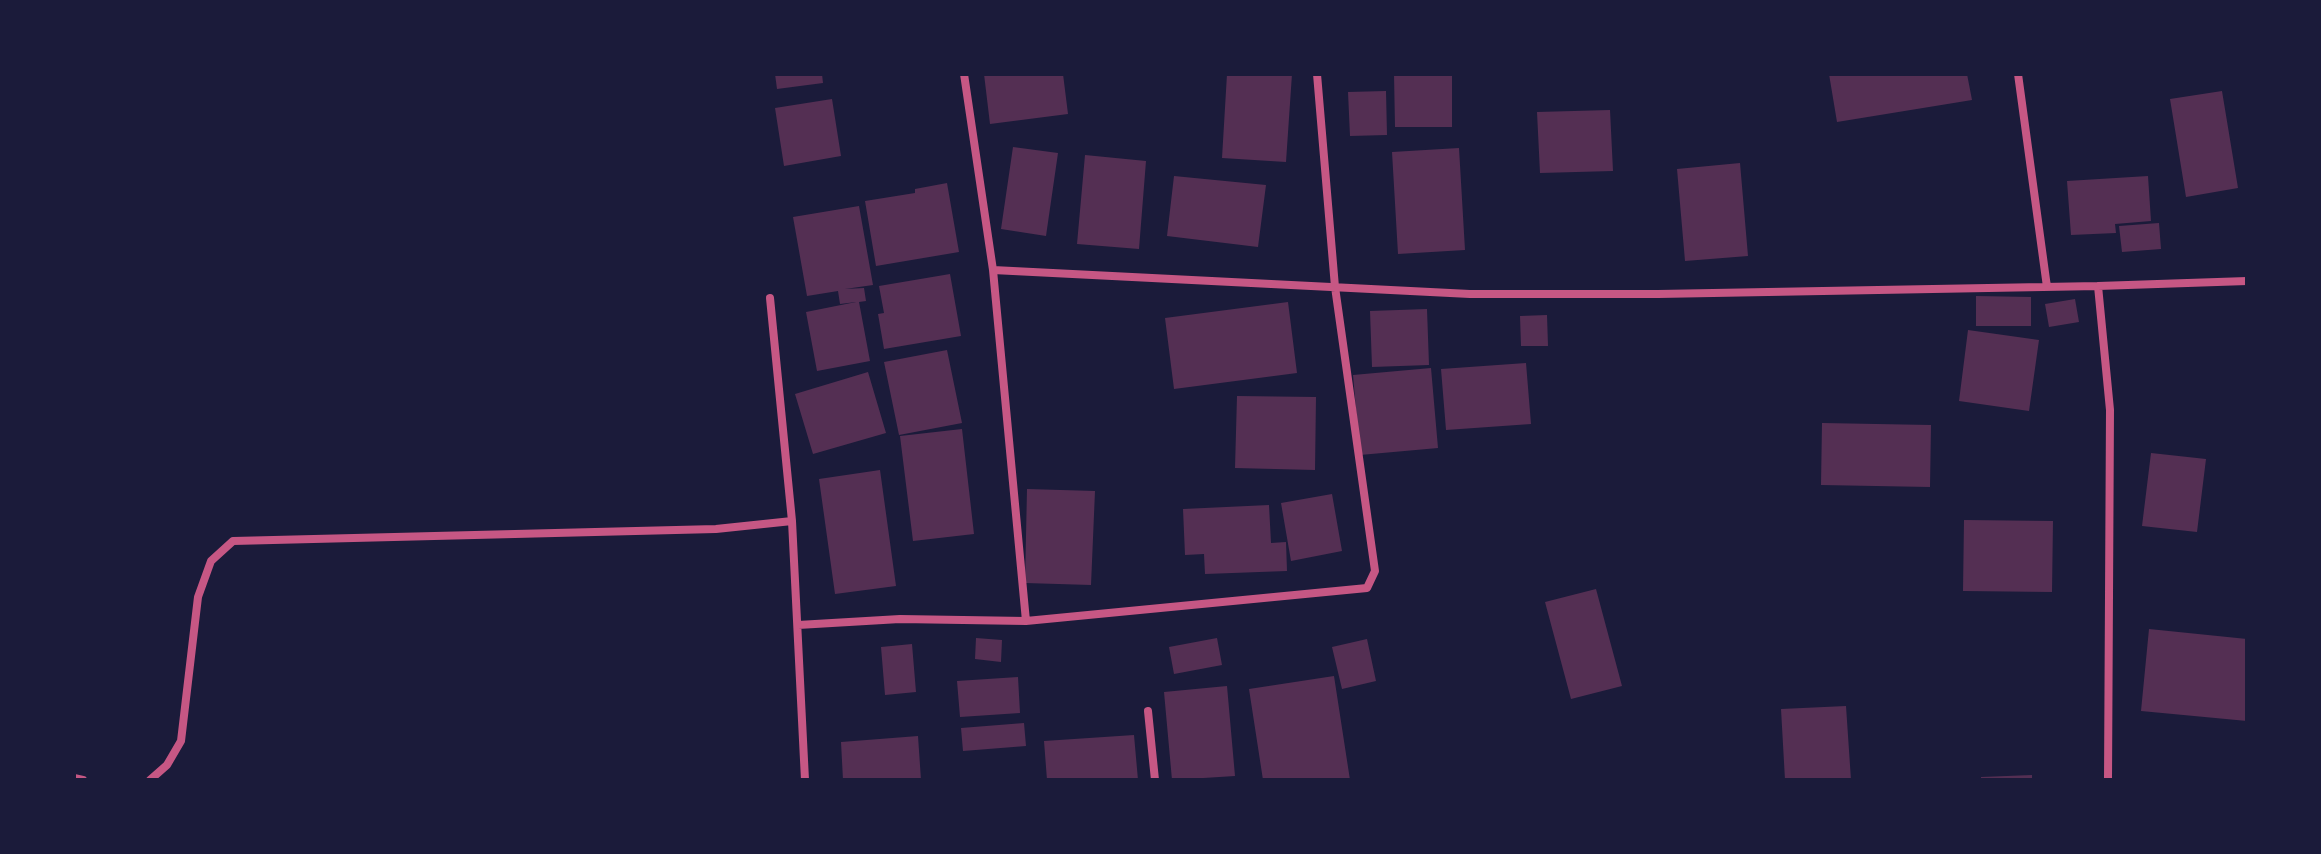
<!DOCTYPE html>
<style>
body{margin:0}
#map{position:relative;width:2321px;height:854px;overflow:hidden;background:#1b1b3a;font-family:Commissioner,sans-serif}
canvas{display:block}
.frame{position:absolute;inset:0;border:76px solid #1b1b3a;pointer-events:none}
</style>
<div id="map">
<canvas width="2321" height="854"></canvas>
<div class="frame"></div>
</div>
<script>
const context = document.querySelector('canvas').getContext('2d');
context.lineJoin = 'round';
function fillPath(path, color) { context.fillStyle = color; context.fill(path, 'evenodd'); }
const poly = rows => new Path2D(rows.map(r => 'M' + r).join(''));
function strokePath(path, color, width, dash) { context.strokeStyle = color; context.lineWidth = width; context.lineCap = dash ? 'butt' : 'round'; context.setLineDash(dash || []); context.stroke(path); }
fillPath(poly([
 [775,74,822,74,823,83,777,89],
 [984,74,1063,74,1068,114,990,124],
 [1227,74,1292,74,1286,162,1222,158],
 [1394,74,1452,74,1452,127,1395,127],
 [1829,74,1967,74,1972,100,1837,122],
 [1386,91,1387,135,1350,136,1348,92],
 [2222,91,2238,188,2186,197,2170,99],
 [832,99,841,156,784,166,775,108],
 [1610,110,1613,171,1540,173,1537,112],
 [1013,147,1058,153,1046,236,1001,229],
 [1459,148,1465,250,1398,254,1392,152],
 [1085,155,1146,161,1139,249,1077,244],
 [1740,163,1748,256,1685,261,1677,169],
 [1174,176,1266,185,1258,247,1167,236],
 [2148,176,2151,221,2115,224,2116,233,2071,235,2067,181],
 [947,183,959,252,876,266,865,201,915,193,915,189],
 [859,206,873,285,845,289,864,288,866,301,859,302,870,361,817,371,806,312,856,302,840,304,838,291,807,296,793,217],
 [2159,223,2161,249,2122,252,2119,226],
 [950,274,961,336,884,349,878,314,884,313,879,286],
 [1976,296,2031,297,2031,326,1976,326],
 [2075,299,2079,322,2049,327,2045,304],
 [1288,302,1297,373,1174,389,1165,318],
 [1427,309,1429,365,1372,367,1370,311],
 [1547,315,1548,346,1521,346,1520,316],
 [1968,330,2039,340,2029,411,1959,401],
 [947,350,962,423,899,435,884,362],
 [1526,363,1531,424,1446,430,1441,369],
 [1431,368,1438,448,1360,455,1353,375],
 [868,372,886,433,813,454,795,394],
 [1237,396,1316,397,1315,470,1235,468],
 [1822,423,1931,425,1930,487,1821,485],
 [962,429,974,534,913,541,900,436],
 [2151,453,2206,459,2197,532,2142,526],
 [880,470,896,586,835,594,819,479],
 [1027,489,1095,491,1091,585,1025,583],
 [1332,494,1342,551,1291,561,1281,503],
 [1269,505,1271,543,1286,542,1287,571,1205,574,1204,554,1185,555,1183,509],
 [1964,520,2053,521,2052,592,1963,591],
 [1596,589,1622,686,1571,699,1545,602],
 [2149,629,2247,639,2247,721,2141,711],
 [976,638,1002,640,1001,662,975,659],
 [1217,638,1222,665,1174,674,1169,647],
 [1367,639,1376,681,1342,689,1332,647],
 [912,644,916,692,885,695,881,647],
 [1334,676,1350,780,1263,780,1249,689],
 [1018,677,1020,713,960,717,957,681],
 [1227,686,1235,776,1172,780,1164,692],
 [1846,706,1851,780,1785,780,1781,709],
 [1024,723,1026,746,963,751,961,728],
 [1134,735,1138,780,1047,780,1044,741],
 [918,736,921,780,843,780,841,742],
 [2032,775,2032,780,1981,780,1981,777]
]), '#542f53');
strokePath(poly([
 [964,74,993,270,1026,621],
 [2018,74,2047,287],
 [993,270,1470,294,1658,294,2098,286,2247,281],
 [2098,286,2110,410,2108,780],
 [770,298,792,521,805,780],
 [798,625,900,619,1026,621,1367,588,1375,571,1335,287,1317,74],
 [1148,711,1155,780],
 [74,778,83,780],
 [150,780,167,765,181,741,198,597,211,561,233,541,716,529,792,521]
]), '#c65784', 8);
</script>
